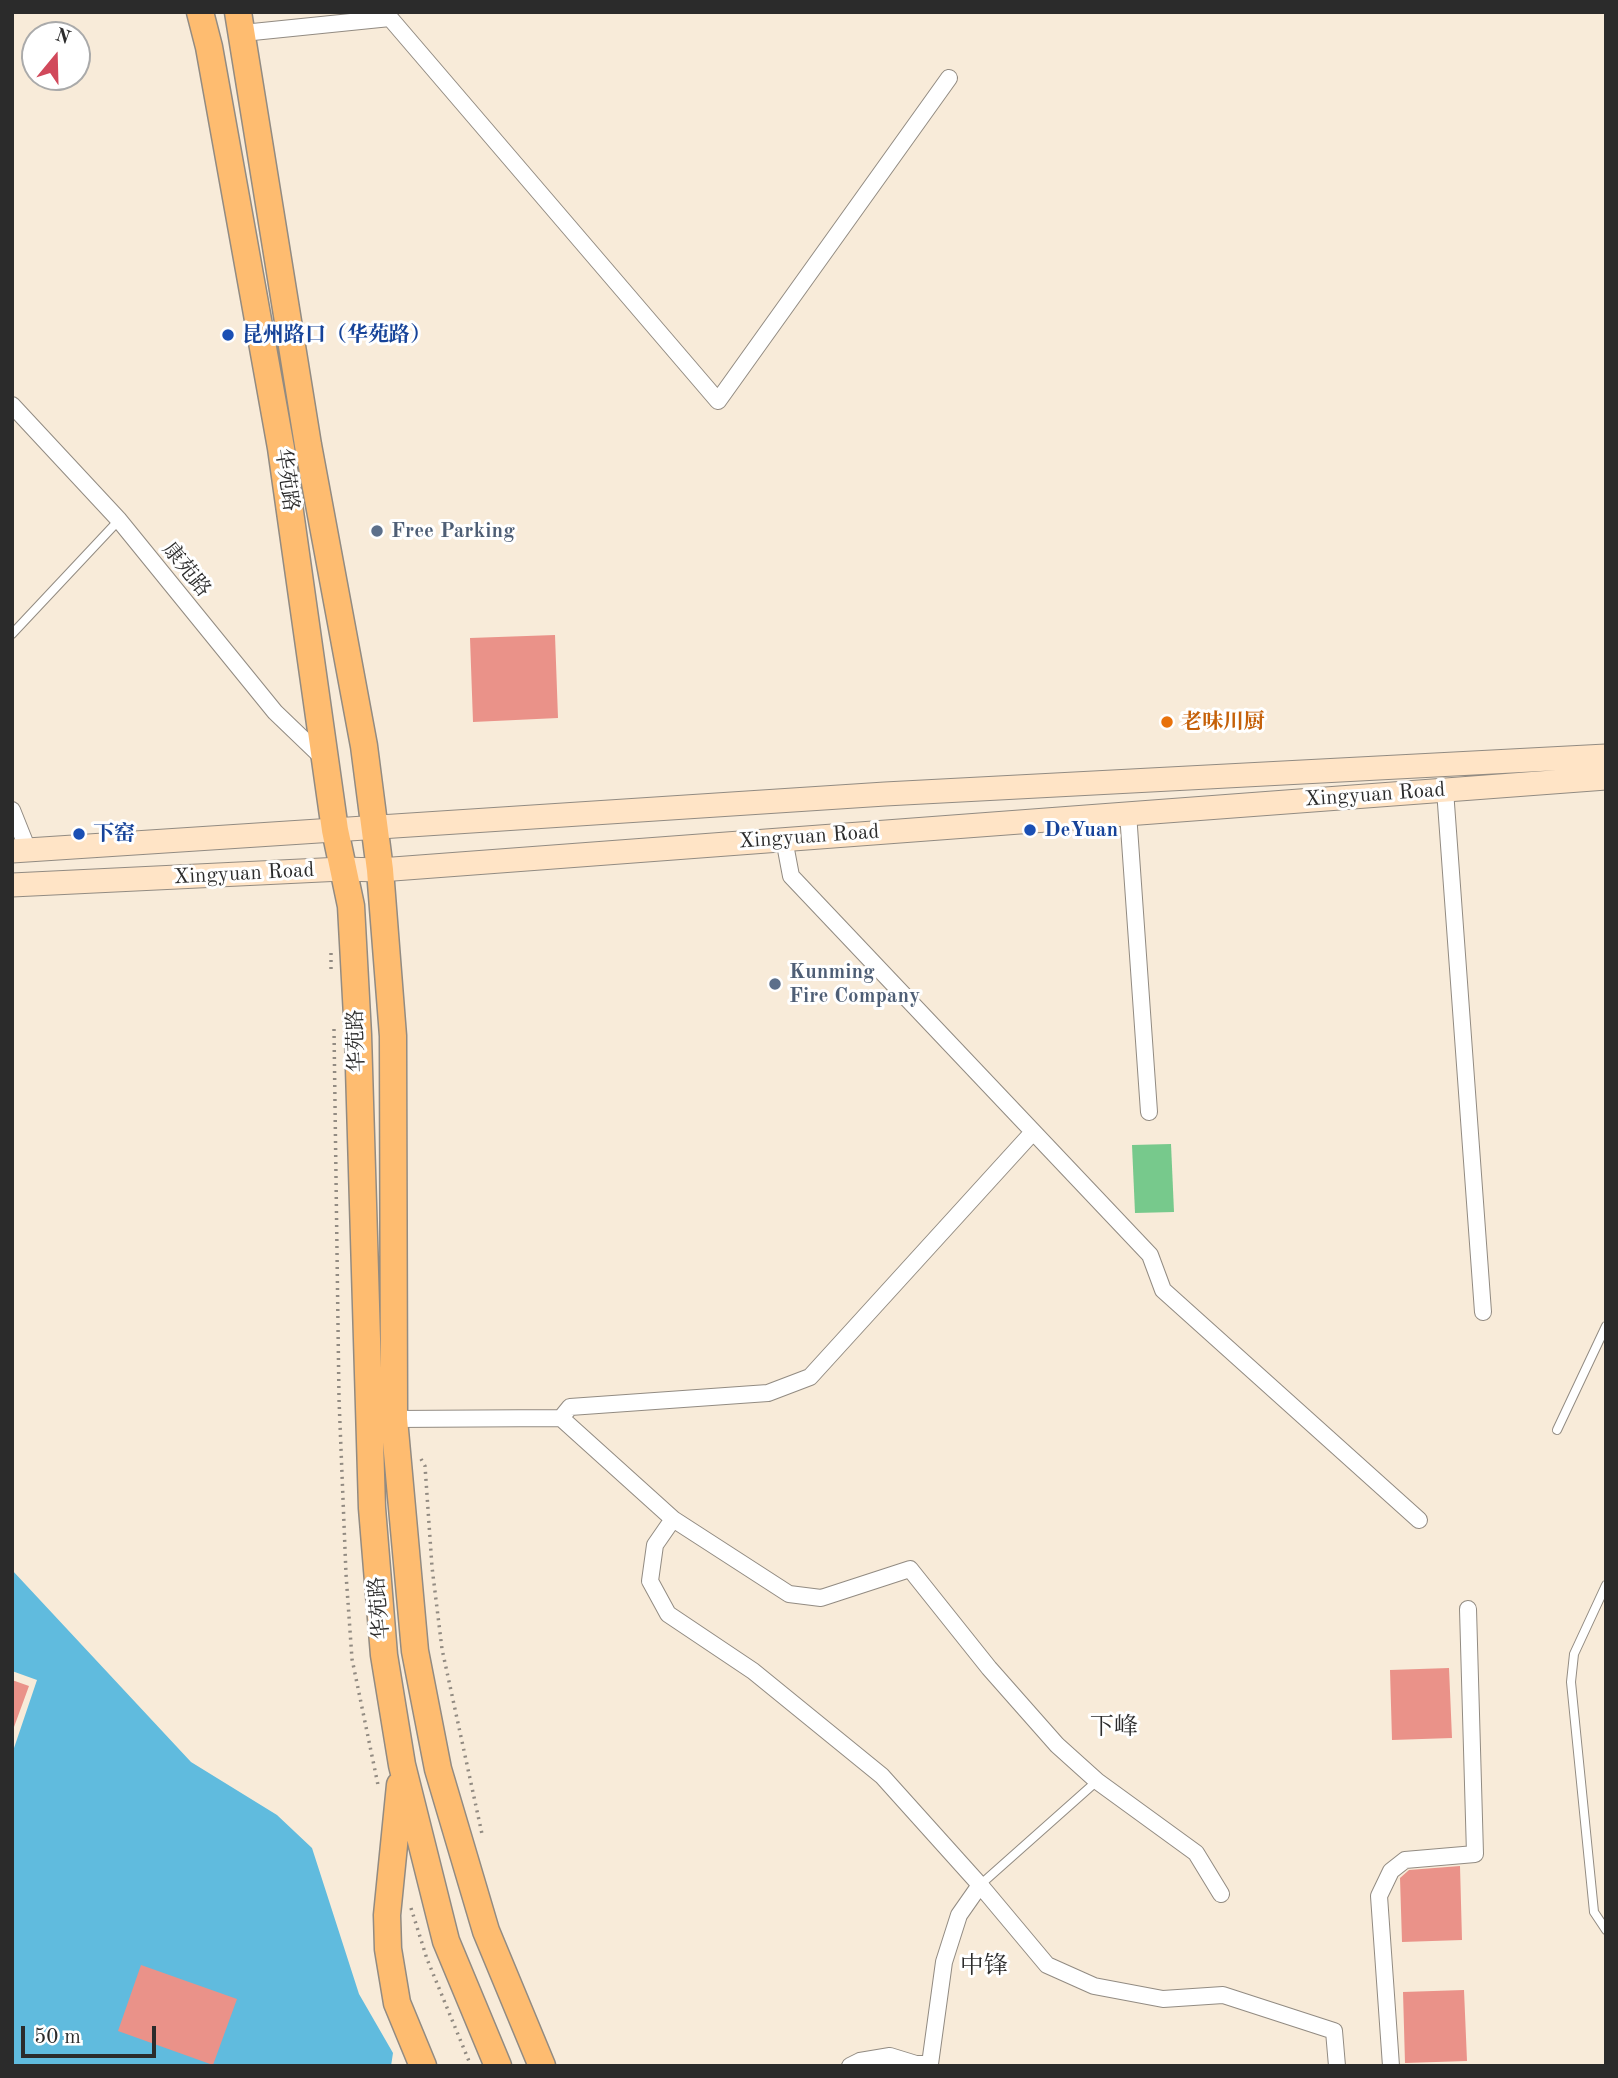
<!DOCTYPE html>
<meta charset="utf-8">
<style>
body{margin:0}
#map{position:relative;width:1618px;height:2078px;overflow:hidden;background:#f8ebd9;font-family:"Old Standard TT",serif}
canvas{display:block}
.frame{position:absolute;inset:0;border:14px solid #2b2b2b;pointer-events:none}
.north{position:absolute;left:21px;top:21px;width:70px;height:70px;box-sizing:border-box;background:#fff;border:2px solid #aaa;border-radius:50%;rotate:19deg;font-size:19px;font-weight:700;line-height:28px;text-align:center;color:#2b2b2b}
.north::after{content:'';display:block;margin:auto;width:24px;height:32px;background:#d1495b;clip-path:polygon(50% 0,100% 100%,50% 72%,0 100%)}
.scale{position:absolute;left:21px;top:2026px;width:135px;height:32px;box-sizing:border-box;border:4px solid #2b2b2b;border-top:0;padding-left:9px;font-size:21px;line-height:24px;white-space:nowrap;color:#2b2b2b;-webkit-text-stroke:5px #fff;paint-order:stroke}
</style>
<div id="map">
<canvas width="1618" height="2078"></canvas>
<div class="frame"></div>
<div class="north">N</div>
<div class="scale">50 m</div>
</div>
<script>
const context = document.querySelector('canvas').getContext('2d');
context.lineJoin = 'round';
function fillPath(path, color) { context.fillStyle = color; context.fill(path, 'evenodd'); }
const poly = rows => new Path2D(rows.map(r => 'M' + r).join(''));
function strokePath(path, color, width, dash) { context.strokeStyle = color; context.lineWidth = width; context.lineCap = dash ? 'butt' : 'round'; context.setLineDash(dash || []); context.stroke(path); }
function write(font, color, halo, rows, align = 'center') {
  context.font = font + ' "Old Standard TT","Noto Serif SC",serif'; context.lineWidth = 6; context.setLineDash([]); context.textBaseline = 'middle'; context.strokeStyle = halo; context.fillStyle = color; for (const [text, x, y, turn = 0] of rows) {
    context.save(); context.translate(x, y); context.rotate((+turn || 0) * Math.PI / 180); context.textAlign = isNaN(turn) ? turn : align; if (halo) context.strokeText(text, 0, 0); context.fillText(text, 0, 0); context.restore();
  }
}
fillPath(poly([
 [1171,1144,1174,1212,1135,1213,1132,1145]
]), '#77c98c');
fillPath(poly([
 [12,1570,191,1762,277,1815,312,1848,359,1994,393,2053,391,2066,12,2066,12,1754,37,1680,12,1671]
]), '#60bbde');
fillPath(poly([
 [555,635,558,718,473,722,470,638],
 [1449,1668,1452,1738,1392,1740,1390,1670],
 [12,1680,29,1686,14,1727,12,1727],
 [1460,1866,1462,1940,1402,1942,1400,1878,1409,1870],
 [141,1965,237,1999,213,2065,118,2031],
 [1464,1990,1467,2061,1405,2063,1403,1992]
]), '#ea9289');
const lane = poly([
 [12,634,119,520],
 [1557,1430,1606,1326],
 [1606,1585,1574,1654,1571,1682,1594,1912,1606,1930],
 [980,1885,1097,1781]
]);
const street = poly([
 [243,33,390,18,718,401,949,78],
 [12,405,119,520,275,712,325,760],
 [1445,790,1483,1312],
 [12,810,28,850],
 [1128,813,1149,1112],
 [784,839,791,876,1150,1255,1163,1290,1419,1520],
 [561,1418,570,1407,768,1393,810,1377,1033,1132],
 [394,1419,561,1418,673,1519,655,1545,650,1581,668,1614,753,1671,882,1776,980,1885,1047,1965,1094,1986,1163,1999,1223,1995,1334,2031,1337,2066],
 [673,1519,789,1594,821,1598,910,1569,989,1668,1057,1745,1097,1781,1196,1853,1221,1894],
 [850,2066,860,2061,890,2056,916,2064,930,2064,944,1962,959,1915,980,1885],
 [1391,2066,1379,1896,1391,1871,1405,1860,1475,1854,1468,1609]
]);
const secondary = poly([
 [12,851,885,794,1606,756],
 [12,885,342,869,380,870,1606,778]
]);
const primary = poly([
 [200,12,209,47,281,448,335,830,351,906,358,1035,372,1508,384,1655,402,1765,446,1941,498,2066],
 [238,12,308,445,364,746,380,870,393,1036,394,1419,415,1651,438,1769,486,1931,542,2066],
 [400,1785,387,1915,388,1949,397,2003,423,2066]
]);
strokePath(lane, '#928b82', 10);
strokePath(street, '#928b82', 18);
strokePath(secondary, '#928b82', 25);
strokePath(primary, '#928b82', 29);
strokePath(poly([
 [331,969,331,953],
 [334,1029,339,1399,346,1574,352,1659,378,1785],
 [421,1459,425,1466,432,1567,442,1649,482,1834],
 [411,1908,427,1959,471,2066]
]), '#928b82', 3.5, [2, 5]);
strokePath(lane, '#fff', 8);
strokePath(street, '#fff', 16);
strokePath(secondary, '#ffe4c6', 23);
strokePath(primary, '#febc70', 26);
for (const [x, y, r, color] of [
 [228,335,7,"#1a4fb4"],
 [377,531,7,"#5c6f8a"],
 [1167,722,7,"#e8710a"],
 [1030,830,7,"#1a4fb4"],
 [79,834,7,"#1a4fb4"],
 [775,984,7,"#5c6f8a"]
]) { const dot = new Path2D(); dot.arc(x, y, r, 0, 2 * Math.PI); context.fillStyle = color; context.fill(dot); strokePath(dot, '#fff', 2.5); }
write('bold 21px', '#164399', '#fff', [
 ["昆州路口（华苑路）",242,335],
 ["DeYuan",1044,830],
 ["下窑",93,834]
], 'left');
write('21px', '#2b2b2b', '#fff', [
 ["华苑路",286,480,82],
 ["康苑路",186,570,51],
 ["Xingyuan Road",1375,795,-4],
 ["Xingyuan Road",809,837,-4],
 ["Xingyuan Road",244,874,-3],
 ["华苑路",357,1041,-92],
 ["华苑路",380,1608,-95]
]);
write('bold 21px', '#4e5e75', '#fff', [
 ["Free Parking",391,531],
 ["Kunming",789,972],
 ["Fire Company",789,996]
], 'left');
write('bold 21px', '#c56008', '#fff', [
 ["老味川厨",1181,722]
], 'left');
write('24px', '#2b2b2b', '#fff', [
 ["下峰",1114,1728],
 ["中锋",984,1967]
]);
</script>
